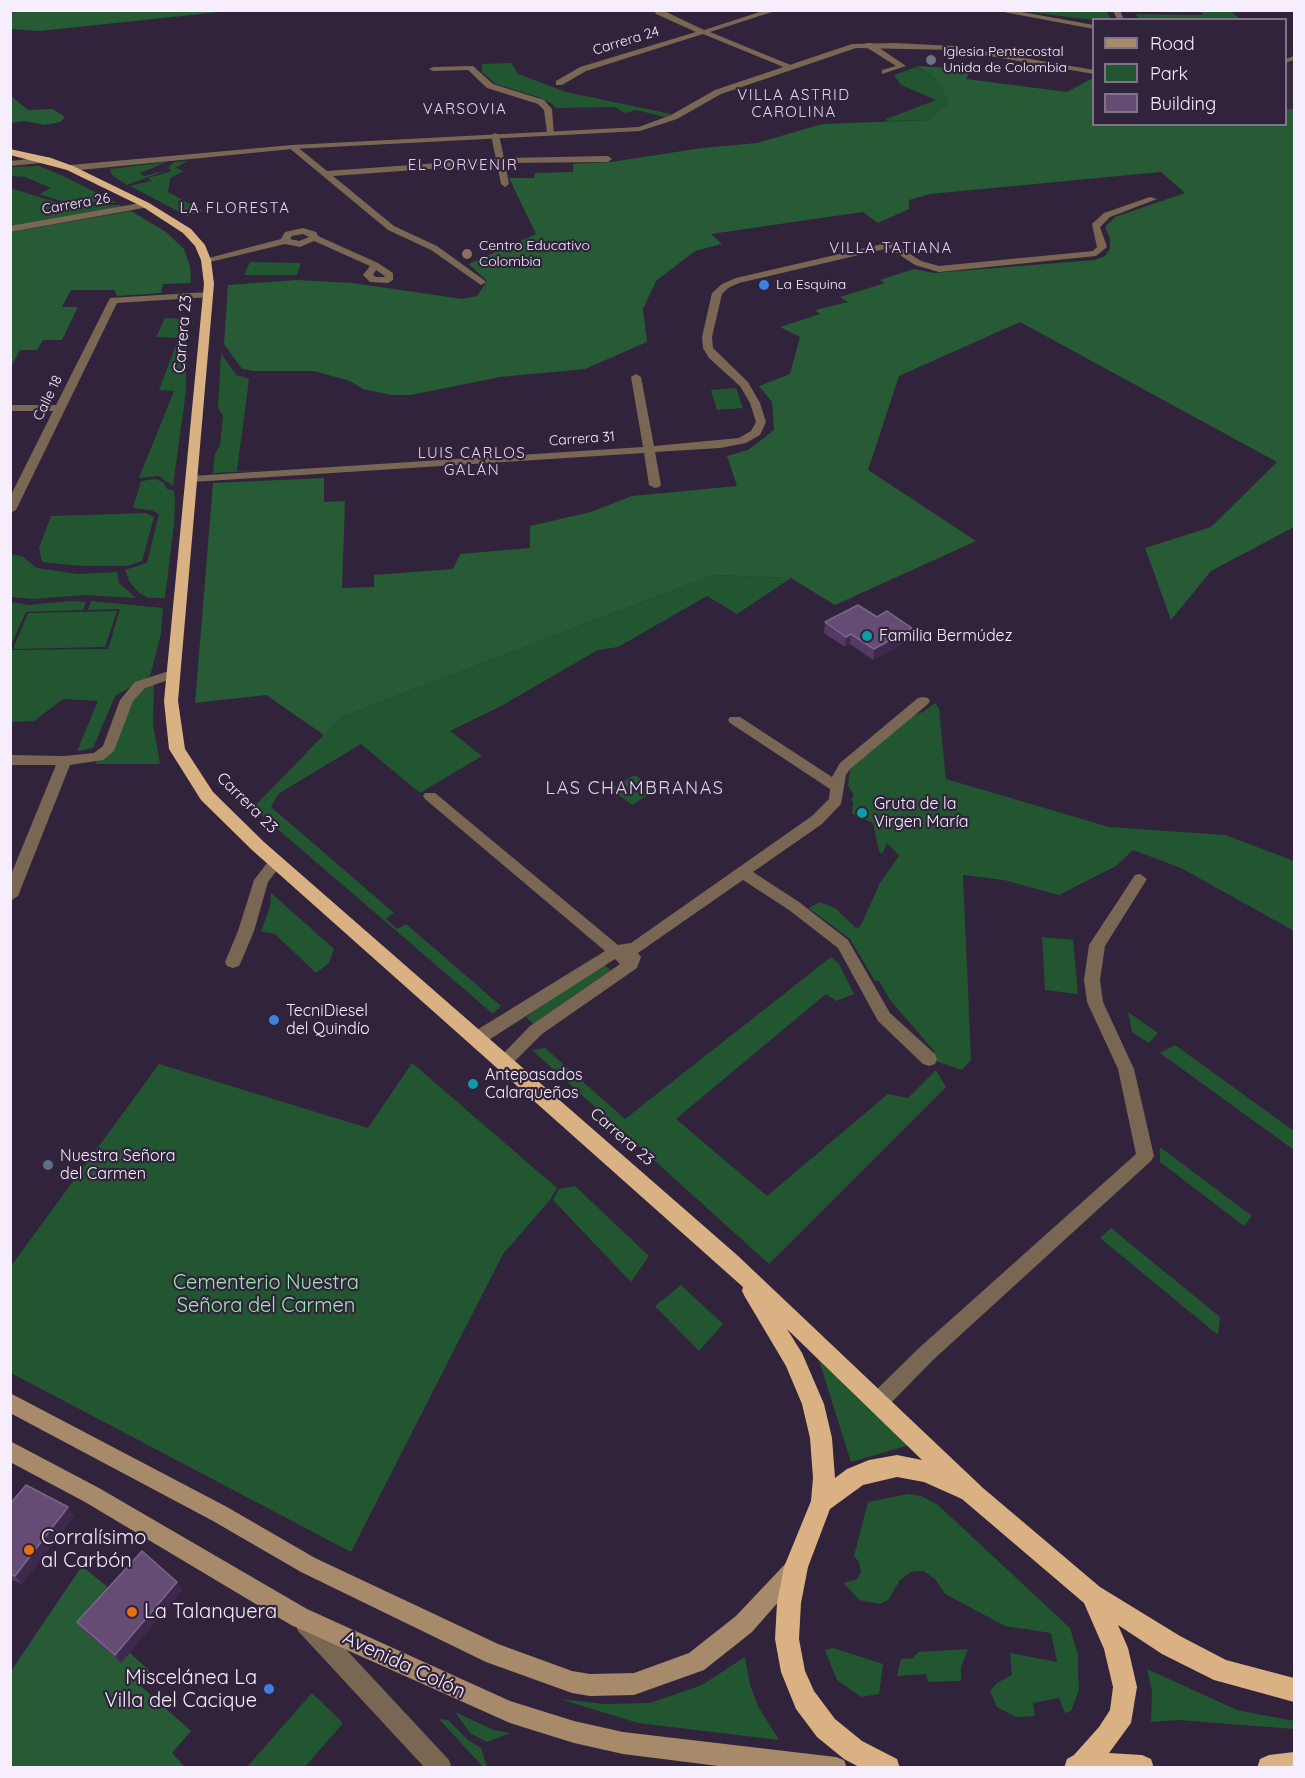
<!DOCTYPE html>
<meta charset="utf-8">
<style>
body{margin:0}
#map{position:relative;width:1305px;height:1778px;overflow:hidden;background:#31233b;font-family:Quicksand,sans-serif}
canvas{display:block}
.frame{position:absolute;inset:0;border:12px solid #f6edfd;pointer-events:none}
.legend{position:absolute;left:1092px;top:18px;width:195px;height:108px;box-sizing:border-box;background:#31233b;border:2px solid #807489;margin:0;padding:8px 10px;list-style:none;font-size:18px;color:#f6edfd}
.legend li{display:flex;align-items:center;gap:12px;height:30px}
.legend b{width:30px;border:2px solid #807489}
</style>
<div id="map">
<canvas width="1305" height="1778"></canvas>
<div class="frame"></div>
<ul class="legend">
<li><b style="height:8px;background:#a78a69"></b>Road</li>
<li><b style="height:16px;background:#225631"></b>Park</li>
<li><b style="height:16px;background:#654c75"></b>Building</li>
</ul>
</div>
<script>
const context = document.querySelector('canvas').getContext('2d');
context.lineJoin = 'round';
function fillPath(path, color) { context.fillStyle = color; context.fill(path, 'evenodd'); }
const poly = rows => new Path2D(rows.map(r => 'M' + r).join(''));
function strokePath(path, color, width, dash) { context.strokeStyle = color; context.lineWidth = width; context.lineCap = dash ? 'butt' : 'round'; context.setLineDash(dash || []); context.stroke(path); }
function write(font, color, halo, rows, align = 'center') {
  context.font = font + ' Quicksand,sans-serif'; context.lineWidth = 4.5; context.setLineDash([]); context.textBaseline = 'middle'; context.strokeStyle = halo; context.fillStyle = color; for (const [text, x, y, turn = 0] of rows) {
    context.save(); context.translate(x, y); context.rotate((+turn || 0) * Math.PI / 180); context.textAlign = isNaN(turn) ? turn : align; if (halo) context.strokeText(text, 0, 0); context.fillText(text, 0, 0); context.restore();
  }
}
fillPath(poly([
 [1294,62,1294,109,1286,109,1286,66]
]), '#352d3d');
fillPath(poly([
 [1021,11,1107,12,1111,19,1093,20],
 [1201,11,1231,11,1240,19,1139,19,1136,14,1203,15],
 [511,63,518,74,566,92,671,114,665,117,636,110,625,113,615,107,555,108,553,104,538,97,496,84,482,72,482,64],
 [916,67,934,77,949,102,930,120,887,121,886,119,936,100,901,85,894,75],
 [188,161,175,168,184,171,170,178,168,192,203,211,187,216,130,186,152,181,148,178,172,171,168,168,174,162],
 [167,162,140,173,144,176,167,170,127,185,112,175,110,169],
 [39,166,63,176,117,203,61,201,39,194,51,188,25,177,11,176,11,167],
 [10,188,68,206,120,205,121,208,11,227],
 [250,262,301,263,297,275,244,275],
 [165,318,188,319,187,338,156,337],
 [178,340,186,341,186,391,173,486,159,476,139,478,174,391,159,390],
 [221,353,236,375,249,379,237,471,275,470,213,473,215,454,220,445,223,416,218,408],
 [736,388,743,408,717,410,711,390],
 [156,479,164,483,167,489,173,490,175,497,174,524,165,598,148,598,138,592,129,581,125,570,147,563,159,514,151,510,133,508,141,481],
 [146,513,154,517,142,561,127,566,80,566,42,562,39,548,51,516],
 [10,554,22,556,37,568,78,574,117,572,119,583,136,598,85,595,33,599,11,597],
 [713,575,791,578,737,614,707,596,618,647,598,650,501,706,450,731,482,756,420,793,361,744,278,794,271,807,394,913,386,919,397,929,406,924,501,1006,493,1014,253,808,341,717],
 [69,601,86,602,83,610,26,612,11,645,11,602,29,605],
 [91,601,163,608,161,634,150,676,115,696,93,748,77,751,98,701,63,699,34,721,11,722,10,650,108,649,120,609,88,610],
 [117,611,105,647,13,649,28,613],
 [154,681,153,724,160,764,95,764,129,700],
 [935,703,939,709,946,779,1109,827,1225,835,1294,861,1294,931,1181,868,1133,850,1116,866,1059,895,1004,880,963,875,971,1060,962,1070,929,1059,935,1052,890,1000,879,981,875,981,850,939,809,908,820,902,835,908,857,929,861,925,880,883,899,856,887,843,882,854,879,851,873,823,852,814,853,802,851,800,854,795,848,786,850,767,911,716,923,712],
 [635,775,656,790,632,805,611,789],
 [271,893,334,949,329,963,316,973,275,934,261,931,270,907],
 [1042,937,1073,940,1078,994,1045,990],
 [831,957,839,964,854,994,836,1001,826,994,676,1119,767,1196,888,1094,908,1098,936,1070,946,1087,769,1264,532,1050,545,1048,625,1119],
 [603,964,611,970,533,1024,526,1017],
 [1128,1012,1158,1033,1149,1043,1132,1032],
 [1175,1045,1294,1131,1294,1150,1160,1053],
 [412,1063,557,1188,550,1200,503,1254,351,1552,11,1373,11,1266,159,1064,368,1128],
 [1160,1147,1252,1216,1244,1226,1160,1162],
 [575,1186,649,1256,631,1282,553,1200,559,1189],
 [1111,1228,1220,1317,1218,1335,1100,1238],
 [681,1285,723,1324,699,1351,655,1306],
 [818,1357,910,1445,851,1462],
 [908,1494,921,1496,938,1505,1070,1628,1078,1655,1078,1671,1079,1690,1071,1711,1065,1713,1059,1698,1033,1703,1035,1716,1016,1717,997,1707,990,1691,997,1683,1012,1675,1010,1653,1057,1662,1051,1633,1005,1626,945,1594,935,1579,923,1571,911,1572,900,1580,888,1600,880,1604,859,1600,844,1583,857,1579,861,1572,859,1562,854,1556,868,1502],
 [833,1648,883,1664,879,1694,861,1697,837,1680,825,1650],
 [968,1649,961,1667,961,1681,928,1682,926,1674,897,1676,901,1659,913,1658,918,1652],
 [745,1657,750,1685,758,1706,779,1740,638,1723,560,1699,604,1704,650,1703,702,1685],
 [1147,1669,1237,1710,1294,1721,1294,1729,1179,1720,1151,1722,1152,1691],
 [312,1693,343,1723,305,1767,247,1767],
 [455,1712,494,1730,510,1733,487,1742,470,1733],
 [439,1719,448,1720,468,1740,481,1748,487,1767,483,1767]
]), '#225631');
fillPath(poly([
 [14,11,14,10,230,11,39,31,11,29,11,15],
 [956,65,972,68,966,79,1067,92,1093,78,1094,124,1286,124,1286,109,1294,109,1294,527,1211,571,1171,620,1145,548,1211,527,1277,462,1020,322,899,376,868,470,976,541,835,605,791,578,713,575,341,717,324,735,266,695,195,703,213,483,324,478,324,502,345,501,342,588,374,587,374,575,453,569,460,554,530,548,530,526,591,512,632,496,737,486,727,456,748,450,774,430,772,402,759,386,790,374,800,337,780,327,820,314,815,310,848,302,840,297,885,283,880,280,914,269,934,273,1095,260,1105,256,1110,249,1110,238,1105,227,1115,217,1185,193,1161,172,930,194,909,200,909,209,878,223,863,212,711,234,722,244,695,251,656,281,643,309,647,342,585,369,500,377,411,395,391,395,363,389,350,381,314,371,254,371,242,369,224,344,228,285,297,280,353,283,462,299,477,296,487,281,469,264,536,234,509,178,534,178,535,173,573,172,573,164,611,162,702,148,757,143,822,124,930,120,949,102,934,77,916,66,954,68],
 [11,96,28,110,53,109,65,117,60,122,45,125,24,121,11,123],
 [131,211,166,232,184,249,190,266,191,283,163,284,161,293,117,296,114,290,71,290,62,307,78,307,62,340,43,340,37,350,20,350,11,367,11,232],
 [82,1566,116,1594,121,1663,130,1653,152,1673,141,1686,191,1731,172,1753,185,1767,11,1768,11,1671]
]), '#265b35');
fillPath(poly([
 [654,10,662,10,704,30,766,10,778,10,710,32,793,66,786,68,703,34,586,71,562,85,556,85,556,81,580,67,696,32,656,14,654,10],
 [993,10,1011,10,1094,25,1094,29,993,10],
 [1113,10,1120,10,1124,20,1117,20,1113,10],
 [866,43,872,43,906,66,882,74,882,70,896,66,866,47,866,43],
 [473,66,493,84,544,100,552,109,554,135,547,133,544,110,538,104,487,88,468,70,433,71,429,69,433,67,473,66],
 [495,133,499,135,504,158,608,156,612,159,608,162,505,163,509,184,505,187,501,184,497,164,333,176,394,226,437,246,484,280,486,282,481,285,431,250,388,230,288,147,295,145,327,171,496,159,491,135,495,133],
 [1150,197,1157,199,1110,217,1100,227,1107,247,1096,256,939,272,915,265,889,248,739,283,728,288,722,294,712,337,713,348,748,382,760,403,766,422,760,435,746,443,720,448,655,452,661,485,659,487,655,488,649,485,644,453,192,482,186,479,192,476,643,447,631,377,636,374,641,377,654,446,739,438,751,431,756,422,750,403,740,386,709,358,703,348,702,337,712,293,722,284,736,278,891,242,921,261,939,266,1093,251,1097,247,1092,224,1104,213,1150,197],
 [303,228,316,232,318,236,378,263,393,273,393,280,388,283,370,282,363,275,370,266,314,241,300,247,285,244,206,263,201,260,281,239,285,232,303,228],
 [303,234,309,237,299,241,290,239,292,236,303,234],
 [376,270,385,276,384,277,376,277,373,275,376,270],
 [208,292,211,293,211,297,117,303,16,510,10,513,10,497,53,411,10,411,10,405,56,405,110,298,208,292],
 [172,670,179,674,177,677,145,688,133,701,114,751,103,760,70,765,18,896,10,901,10,877,56,765,10,765,10,755,65,756,94,753,103,746,120,700,135,682,172,670],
 [923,697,928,698,930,701,928,704,850,769,846,775,841,804,822,824,753,872,799,902,848,940,890,1013,935,1054,937,1059,935,1064,929,1066,923,1064,878,1021,838,948,789,910,743,880,638,953,641,957,637,968,542,1034,510,1066,504,1068,498,1066,496,1061,530,1026,620,964,615,959,484,1043,478,1044,472,1043,470,1038,472,1033,605,951,425,799,423,796,425,793,435,793,618,945,631,943,812,816,829,799,830,789,730,723,728,720,730,717,740,717,832,777,840,763,918,698,923,697],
 [276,857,283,862,268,882,254,931,241,962,239,966,233,968,227,966,225,962,238,931,254,880,271,858,276,857],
 [1140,874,1147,879,1105,946,1100,980,1103,1002,1134,1069,1154,1156,1151,1161,933,1360,886,1408,879,1410,872,1408,869,1401,872,1394,919,1348,1136,1154,1118,1069,1087,1002,1084,980,1089,945,1135,875,1140,874]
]), '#796753');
fillPath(poly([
 [894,43,954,46,1094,70,1094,74,954,50,856,48,721,94,677,119,640,131,292,149,70,171,66,168,70,165,292,145,639,127,671,115,715,90,852,44,894,43],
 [1294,56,1294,60,1286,63,1286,59,1294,56],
 [48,157,51,158,51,162,10,166,10,161,48,157],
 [146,202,150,205,149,207,10,232,10,226,146,202],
 [306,1612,314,1615,449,1760,452,1768,425,1768,298,1631,295,1623,298,1615,306,1612]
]), '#796753');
fillPath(poly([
 [10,1393,227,1507,315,1558,498,1644,572,1671,590,1674,634,1673,689,1653,736,1616,787,1562,794,1558,801,1562,805,1569,801,1576,752,1632,704,1670,634,1695,590,1696,572,1693,486,1662,301,1572,213,1521,10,1413,10,1393],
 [10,1441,99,1488,307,1609,510,1701,574,1721,623,1732,836,1757,844,1760,847,1768,734,1768,623,1754,574,1743,510,1723,291,1625,85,1502,10,1462,10,1441]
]), '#a78a69');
fillPath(poly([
 [10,149,51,158,73,166,149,203,191,229,205,245,211,260,214,284,178,701,185,749,213,792,264,842,737,1255,983,1488,1100,1587,1180,1636,1226,1660,1294,1678,1294,1702,1214,1680,1162,1654,1118,1625,1128,1648,1137,1687,1131,1723,1109,1753,1142,1755,1151,1759,1154,1768,1064,1768,1067,1759,1074,1755,1099,1727,1110,1710,1113,1687,1104,1649,1084,1603,962,1499,924,1482,897,1477,863,1485,830,1509,808,1567,801,1603,799,1639,805,1671,814,1691,835,1719,862,1741,897,1759,900,1768,861,1768,844,1759,817,1737,796,1709,781,1672,775,1639,777,1603,784,1567,811,1501,813,1478,810,1438,802,1404,786,1366,745,1297,742,1291,743,1287,252,850,201,800,169,749,164,701,204,284,201,260,195,246,183,233,143,207,67,170,10,155,10,149],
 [787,1329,922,1460,897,1455,869,1460,847,1469,835,1478,832,1438,824,1404,802,1353,787,1329],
 [1294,1752,1294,1768,1257,1768,1260,1759,1269,1755,1294,1752]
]), '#dab182');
fillPath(poly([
 [877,617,912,628,911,639,873,660,850,644,845,647,824,633,825,622],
 [10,1504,74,1516,22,1584,10,1579],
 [177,1582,182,1590,121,1663,83,1630,77,1622]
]), '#533964');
fillPath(poly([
 [912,628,911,639,873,660,874,649],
 [851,634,850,644,845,647,846,637],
 [68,1507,74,1516,22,1584,15,1576],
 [177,1582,182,1590,121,1663,115,1655]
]), '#3e284d');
const building = poly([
 [858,605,877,617,887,611,912,628,874,649,851,634,846,637,825,622,858,605],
 [26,1485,68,1507,15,1576,10,1574,10,1504,26,1485],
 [142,1551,177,1582,115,1655,77,1622,142,1551]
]);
fillPath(building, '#654c75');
strokePath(building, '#7c658a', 1.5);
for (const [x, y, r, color] of [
 [931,60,6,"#6b7280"],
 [467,254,6,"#8d6e63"],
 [764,285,6,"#3f7fe0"],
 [867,636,6,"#0f9aa8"],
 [862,813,6,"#0f9aa8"],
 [274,1020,6,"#3f7fe0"],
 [473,1084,6,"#0f9aa8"],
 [48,1165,6,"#5c6f8a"],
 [29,1550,6,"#e8710a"],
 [132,1612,6,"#e8710a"],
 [269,1689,6,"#3f7fe0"]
]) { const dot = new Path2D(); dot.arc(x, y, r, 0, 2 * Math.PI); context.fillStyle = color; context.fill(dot); strokePath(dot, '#31233b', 2); }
write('14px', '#f6edfd', '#31233b', [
 ["Carrera 24",626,41,-17],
 ["Carrera 26",76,204,-10],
 ["Calle 18",48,398,-64],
 ["Carrera 31",582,439,-4]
]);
write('14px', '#f6edfd', '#31233b', [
 ["Iglesia Pentecostal",943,52],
 ["Unida de Colombia",943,68],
 ["Centro Educativo",479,246],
 ["Colombia",479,262],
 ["La Esquina",776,285]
], 'left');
context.letterSpacing = '1.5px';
write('15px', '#e3d1f0', '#31233b', [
 ["VILLA ASTRID",794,95],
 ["CAROLINA",794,112],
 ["VARSOVIA",465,109],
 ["EL PORVENIR",463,165],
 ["LA FLORESTA",235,208],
 ["VILLA TATIANA",891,248],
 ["LUIS CARLOS",472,453],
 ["GALÁN",472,470]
]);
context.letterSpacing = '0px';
write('16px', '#f6edfd', '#31233b', [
 ["Carrera 23",183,334,-85],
 ["Carrera 23",247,803,45],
 ["Carrera 23",622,1137,41]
]);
write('16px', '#f6edfd', '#31233b', [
 ["Familia Bermúdez",879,636],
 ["Gruta de la",874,804],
 ["Virgen María",874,822],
 ["TecniDiesel",286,1011],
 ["del Quindío",286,1029],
 ["Antepasados",485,1075],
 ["Calarqueños",485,1093],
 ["Nuestra Señora",60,1156],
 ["del Carmen",60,1174]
], 'left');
context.letterSpacing = '1.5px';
write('18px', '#e3d1f0', '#31233b', [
 ["LAS CHAMBRANAS",635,789]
]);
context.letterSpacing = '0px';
write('20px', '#99e8ab', '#31233b', [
 ["Cementerio Nuestra",266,1283],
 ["Señora del Carmen",266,1306]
]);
write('20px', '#f6edfd', '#31233b', [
 ["Corralísimo",41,1538],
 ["al Carbón",41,1561],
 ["La Talanquera",144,1612],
 ["Miscelánea La",257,1678,"right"],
 ["Villa del Cacique",257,1701,"right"]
], 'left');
write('20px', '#f6edfd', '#31233b', [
 ["Avenida Colón",404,1665,25]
]);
</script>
